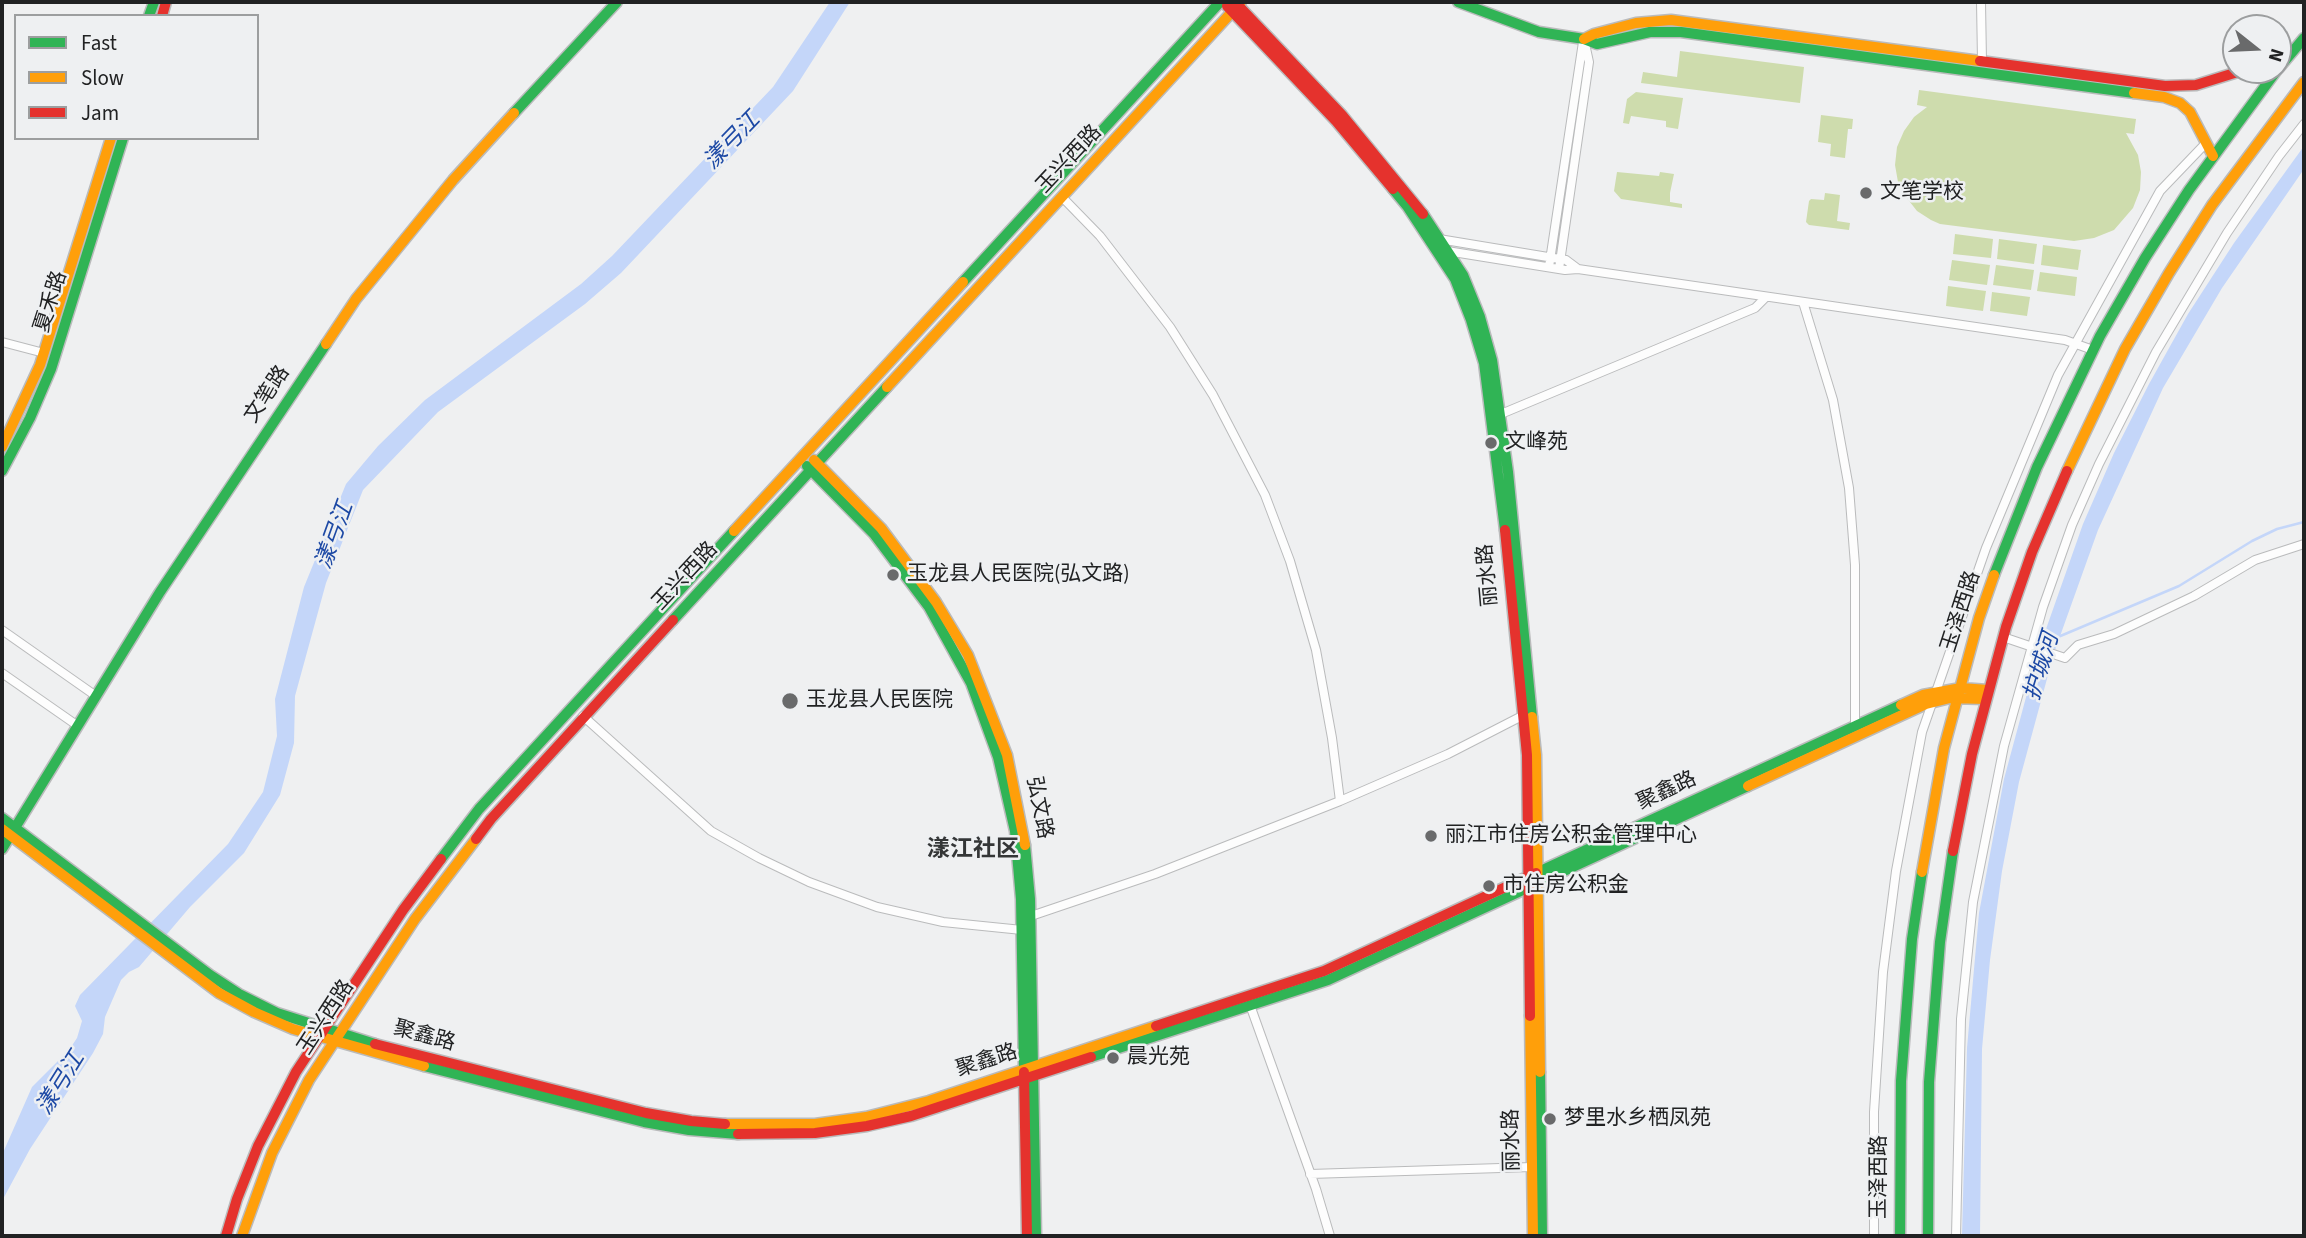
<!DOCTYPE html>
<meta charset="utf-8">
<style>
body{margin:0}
#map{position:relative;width:2306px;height:1238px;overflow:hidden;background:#eff0f1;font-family:"Source Sans 3",sans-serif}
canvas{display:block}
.frame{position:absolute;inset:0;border:4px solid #212223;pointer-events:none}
.legend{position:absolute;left:14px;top:14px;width:245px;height:126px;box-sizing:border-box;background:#eef0f2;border:2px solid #9c9e9f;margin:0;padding:9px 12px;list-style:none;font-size:21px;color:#212223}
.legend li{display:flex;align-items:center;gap:14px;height:35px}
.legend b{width:35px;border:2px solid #9c9e9f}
.north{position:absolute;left:2222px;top:14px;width:70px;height:70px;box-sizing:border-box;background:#eef0f2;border:2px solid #9c9e9f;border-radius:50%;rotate:108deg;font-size:19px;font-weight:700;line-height:28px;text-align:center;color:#212223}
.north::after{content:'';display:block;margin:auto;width:24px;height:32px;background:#696a6b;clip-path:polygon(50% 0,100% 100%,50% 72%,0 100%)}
</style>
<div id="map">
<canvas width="2306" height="1238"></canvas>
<div class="frame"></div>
<ul class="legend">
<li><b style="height:9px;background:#30b455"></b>Fast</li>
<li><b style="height:9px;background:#ff9f0a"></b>Slow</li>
<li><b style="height:9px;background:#e5322d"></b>Jam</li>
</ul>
<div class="north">N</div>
</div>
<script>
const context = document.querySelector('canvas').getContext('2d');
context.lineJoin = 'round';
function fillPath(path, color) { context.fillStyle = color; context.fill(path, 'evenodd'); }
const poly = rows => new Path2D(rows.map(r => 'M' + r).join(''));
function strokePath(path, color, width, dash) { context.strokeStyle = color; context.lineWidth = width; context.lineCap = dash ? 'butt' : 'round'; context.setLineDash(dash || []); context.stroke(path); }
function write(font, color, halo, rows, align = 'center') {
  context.font = font + ' "Source Sans 3","Noto Sans SC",sans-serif'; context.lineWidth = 5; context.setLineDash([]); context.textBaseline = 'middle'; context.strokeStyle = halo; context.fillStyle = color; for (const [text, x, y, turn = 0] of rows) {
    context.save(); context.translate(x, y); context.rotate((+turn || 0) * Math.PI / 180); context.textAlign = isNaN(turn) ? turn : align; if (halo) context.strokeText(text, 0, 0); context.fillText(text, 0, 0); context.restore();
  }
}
fillPath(poly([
 [1680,51,1804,67,1800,103,1641,83,1643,72,1677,77],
 [1919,90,2136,119,2134,134,2126,133,2138,155,2141,172,2140,190,2133,208,2114,230,2094,238,2074,241,1940,224,1931,220,1917,211,1906,197,1898,182,1895,165,1897,147,1904,131,1914,117,1927,107,1917,105],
 [1636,92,1683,98,1678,129,1666,127,1666,121,1631,116,1629,124,1623,123,1627,99],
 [1821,115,1853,119,1852,129,1848,129,1845,158,1830,156,1831,144,1818,142],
 [1617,172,1659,176,1660,172,1674,174,1670,193,1670,202,1682,204,1682,208,1621,199,1614,191],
 [1825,193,1840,195,1837,221,1850,223,1849,230,1809,225,1806,222,1809,201,1811,199,1824,200],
 [1955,234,1993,239,1991,258,1953,254],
 [1999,239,2037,244,2034,264,1997,259],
 [2043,245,2081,250,2078,270,2041,265],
 [1952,260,1990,265,1987,285,1949,280],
 [1996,265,2034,270,2031,290,1993,285],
 [2040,272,2077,277,2075,296,2037,291],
 [1948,286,1986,291,1983,311,1946,306],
 [1992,292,2030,297,2027,316,1990,311]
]), '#cedcad');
fillPath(poly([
 [830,2,850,2,793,91,621,273,585,304,438,412,363,490,326,583,295,696,294,743,280,795,244,853,190,907,139,967,129,972,121,980,105,1017,103,1034,93,1053,30,1149,2,1201,2,1155,32,1087,69,1050,77,1038,82,1021,75,1006,80,995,228,844,263,792,277,736,275,699,304,587,346,484,378,446,425,400,581,284,612,256,773,87],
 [2304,146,2304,169,2222,288,2163,388,2098,530,2054,653,2019,782,2002,871,1990,960,1982,1049,1980,1236,1962,1236,1967,1048,1979,913,2004,779,2039,649,2083,524,2114,453,2149,384,2188,314,2234,243]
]), '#c4d6f9');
strokePath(poly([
 [2058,637,2179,586,2252,541,2277,529,2304,522]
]), '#c4d6f9', 2.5);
const street = poly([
 [1981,2,1982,61],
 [1062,197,1100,236,1170,327,1213,395,1265,495,1290,561,1316,650,1332,738,1340,801],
 [1439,239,1566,260,1578,269],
 [1447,251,1565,270,1578,269,2065,340,2093,350],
 [1549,267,1583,42],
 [1559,269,1589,62,1584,39],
 [1803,302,1833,400,1849,488,1855,565,1855,726],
 [2,342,44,353],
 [1501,414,1755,308,1766,297],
 [2,630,96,696],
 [2003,637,2065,658,2078,645,2114,634,2194,596,2255,560,2304,544],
 [2,673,78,726],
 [583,716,711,831,759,858,809,882,877,907,943,922,1022,930],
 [1031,916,1155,874,1340,801,1448,754,1522,716],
 [1250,1005,1316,1189,1330,1236],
 [1310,1174,1532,1167],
 [1874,1236,1874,1112,1883,972,1896,871,1922,732,1986,548,2058,375,2160,191,2206,143],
 [1956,1236,1961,1019,1973,902,2004,746,2043,607,2072,525,2099,464,2156,352,2227,233,2279,156,2304,124]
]);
const fast = poly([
 [1458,2,1539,32,1584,39,1597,44,1650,32,1681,32,2134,93],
 [149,16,154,2],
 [2278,69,2304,38],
 [514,113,617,2],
 [1393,189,1407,206,1455,279,1471,320,1484,363,1505,530],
 [1423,214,1463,275,1480,317,1492,360,1508,472,1532,717],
 [963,282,1220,2],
 [807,466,874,534,929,607,971,683,998,757,1015,831,1021,899,1024,1072],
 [2,471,30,418,51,369,123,138],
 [1994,575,2037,467,2100,336,2145,258,2189,190,2277,70],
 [673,620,887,387],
 [2,818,210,975,239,994,277,1013,375,1044],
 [1025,845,1030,899,1036,1236],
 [2,849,160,592,326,344],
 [441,859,479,809,734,531],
 [1536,873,1901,705],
 [1091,1057,1328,980,1748,786],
 [424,1066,644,1122,689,1130,738,1134],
 [1540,1072,1542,1236],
 [1900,1236,1901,1081,1912,939,1922,872],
 [1928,1236,1929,1082,1940,942,1953,851]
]);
const slow = poly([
 [1584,39,1594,34,1636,23,1671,20,1980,61],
 [2134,93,2164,97,2180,103,2190,112,2213,156],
 [326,344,356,299,453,180,514,113],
 [887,387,1241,2],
 [2,447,40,365,111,138],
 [814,460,881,528,936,602,968,655,1007,755,1025,845],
 [2067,471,2125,349,2169,273,2212,205,2304,82],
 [734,531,963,282],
 [1901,705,1923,695,1961,688,1988,690],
 [1532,717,1536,755,1540,1072],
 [1748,786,1926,704,1950,698,1985,699],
 [2,829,219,993,254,1012,293,1029,424,1066],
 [1922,872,1944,748,1979,618,1994,575],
 [1530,1016,1533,1236],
 [725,1124,815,1124,866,1117,929,1101,1156,1026],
 [242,1236,272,1153,309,1080,415,919,476,839]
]);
const jam = poly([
 [1235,2,1342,115,1423,214],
 [1227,6,1336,121,1393,189],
 [162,16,166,2],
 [1980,61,2165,86,2196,85,2244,70],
 [1505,530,1527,755,1530,1016],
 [476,839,491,819,673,620],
 [1953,851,1972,754,2006,627,2032,552,2067,471],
 [1156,1026,1324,971,1536,873],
 [375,1044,646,1113,691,1121,725,1124],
 [1024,1072,1027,1236],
 [738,1134,815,1133,867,1126,911,1116,1091,1057],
 [226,1236,237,1199,258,1146,296,1072,403,910,441,859]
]);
strokePath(street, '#babbbc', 10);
strokePath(fast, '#babbbc', 13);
strokePath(slow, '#babbbc', 13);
strokePath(jam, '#babbbc', 13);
strokePath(street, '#fdfdfd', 8);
strokePath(fast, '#30b455', 10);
strokePath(slow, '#ff9f0a', 10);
strokePath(jam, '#e5322d', 10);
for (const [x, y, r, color] of [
 [1866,193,7,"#696a6b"],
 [1491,443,7,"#696a6b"],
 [893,575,7,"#696a6b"],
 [790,701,9,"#696a6b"],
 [1431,836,7,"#696a6b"],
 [1489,886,7,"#696a6b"],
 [1113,1058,7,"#696a6b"],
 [1550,1119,7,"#696a6b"]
]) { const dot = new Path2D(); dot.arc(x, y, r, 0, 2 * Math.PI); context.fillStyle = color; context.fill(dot); strokePath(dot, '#eef0f2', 2.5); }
write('21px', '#212223', '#eef0f2', [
 ["玉兴西路",1070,160,-47],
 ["夏禾路",52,302,-72],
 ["文笔路",268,395,-56],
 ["丽水路",1489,575,-95],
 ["玉兴西路",686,577,-47],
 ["玉泽西路",1962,612,-72],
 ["聚鑫路",1667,792,-25],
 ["弘文路",1038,808,79],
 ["玉兴西路",327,1018,-57],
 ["聚鑫路",424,1037,15],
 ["聚鑫路",987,1062,-18],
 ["丽水路",1513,1140,-91],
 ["玉泽西路",1880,1177,-90]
]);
write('21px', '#212223', '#eef0f2', [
 ["文笔学校",1880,193],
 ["文峰苑",1505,443],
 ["玉龙县人民医院(弘文路)",907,575],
 ["玉龙县人民医院",806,701],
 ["丽江市住房公积金管理中心",1445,836],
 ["市住房公积金",1503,886],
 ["晨光苑",1127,1058],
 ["梦里水乡栖凤苑",1564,1119]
], 'left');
write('italic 23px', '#1d49a5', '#eef0f2', [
 ["漾弓江",733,142,-46],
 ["漾弓江",336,536,-70],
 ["护城河",2043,667,-73],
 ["漾弓江",62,1084,-58]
]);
write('bold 23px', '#343637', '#eef0f2', [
 ["漾江社区",973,851]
]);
</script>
